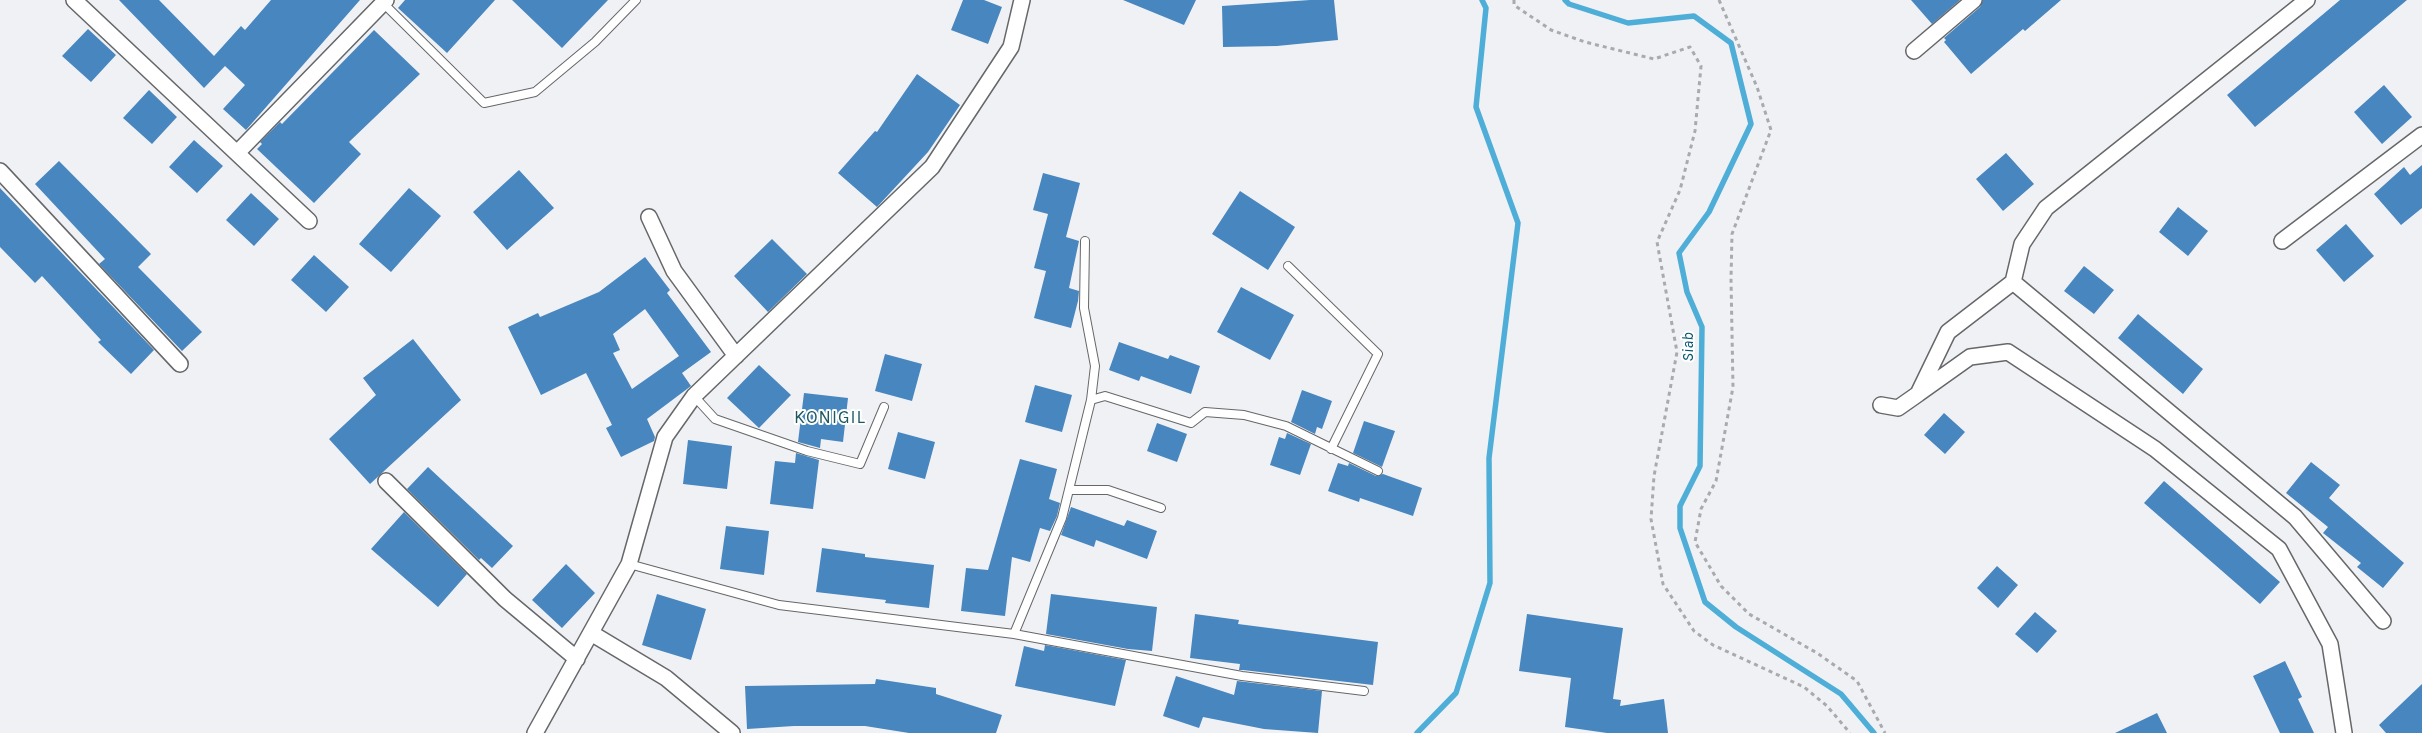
<!DOCTYPE html>
<style>
body{margin:0}
canvas{display:block;background:#eff1f4}
</style>
<canvas width="2422" height="733"></canvas>
<script>
const context = document.querySelector('canvas').getContext('2d');
context.lineJoin = 'round';
const poly = rows => new Path2D(rows.map(r => 'M' + r).join(''));
function strokePath(path, color, width, dash) { context.strokeStyle = color; context.lineWidth = width; context.lineCap = dash ? 'butt' : 'round'; context.setLineDash(dash || []); context.stroke(path); }
function fillPath(path, color) { context.fillStyle = color; context.fill(path, 'evenodd'); }
function write(font, color, halo, rows, align = 'center') {
  context.font = font + ' Karla,sans-serif'; context.lineWidth = 4; context.setLineDash([]); context.textBaseline = 'middle'; context.strokeStyle = halo; context.fillStyle = color; for (const [text, x, y, turn = 0] of rows) {
    context.save(); context.translate(x, y); context.rotate((+turn || 0) * Math.PI / 180); context.textAlign = isNaN(turn) ? turn : align; if (halo) context.strokeText(text, 0, 0); context.fillText(text, 0, 0); context.restore();
  }
}
strokePath(poly([
 [1565,0,1569,4,1628,23,1694,16,1731,43,1751,124,1709,212,1679,253,1687,292,1702,327,1700,466,1680,506,1680,528,1705,602,1736,627,1841,694,1874,733],
 [1417,733,1456,693,1490,583,1489,458,1518,223,1476,107,1486,8,1482,0]
]), '#4faed8', 5.5);
fillPath(poly([
 [119,0,159,0,214,56,241,26,245,30,271,0,360,0,246,130,223,109,245,85,225,66,204,88],
 [405,0,495,0,447,53,398,8],
 [512,0,608,0,562,48],
 [963,0,984,0,1002,7,988,44,951,30],
 [1123,0,1196,0,1184,25],
 [1310,0,1334,0,1338,40,1277,46,1223,47,1222,6],
 [1911,0,1960,0,1932,24],
 [1983,0,2061,0,2025,31,2023,29,1971,74,1944,42,1946,40,1944,38,1980,7],
 [2340,0,2407,0,2255,127,2227,95],
 [88,29,116,55,91,82,62,56],
 [374,30,420,74,349,142,361,154,314,203,257,149,262,144,260,142,280,122,282,124],
 [917,74,960,105,928,152,877,207,838,173,875,131,877,132],
 [2384,85,2412,117,2382,144,2354,112],
 [149,90,177,117,152,144,123,118],
 [194,140,223,166,197,193,169,167],
 [2006,153,2034,184,2003,211,1976,179],
 [59,161,151,254,138,267,202,332,182,351,99,264,105,259,35,184],
 [2422,165,2422,208,2401,225,2374,194,2404,167,2410,175],
 [519,170,554,208,507,250,473,212],
 [1043,173,1080,183,1066,237,1079,241,1069,288,1079,291,1078,301,1071,328,1034,318,1046,271,1034,268,1048,214,1033,210],
 [0,188,154,350,131,374,98,342,101,340,42,276,35,283,0,247],
 [409,188,441,216,391,272,359,244],
 [1240,191,1295,227,1268,270,1212,234],
 [251,193,279,219,254,246,226,220],
 [2178,207,2208,231,2188,256,2159,232],
 [2346,224,2374,256,2344,282,2316,250],
 [772,239,807,274,768,312,734,276],
 [314,255,349,287,326,312,291,280],
 [645,257,670,290,667,293,711,352,682,373,691,386,647,419,655,437,654,441,621,457,606,428,612,425,586,373,541,395,508,327,538,313,540,317,599,292],
 [645,309,679,356,632,389,613,353,620,350,613,334],
 [2084,266,2114,290,2094,314,2064,291],
 [1241,287,1294,315,1270,360,1217,332],
 [2138,314,2203,369,2183,394,2118,338],
 [413,339,461,400,370,484,329,439,376,395,363,378],
 [1119,342,1168,359,1170,355,1200,366,1191,394,1141,376,1139,381,1109,370],
 [885,354,922,364,912,401,875,391],
 [759,365,791,395,759,428,727,398],
 [1035,385,1072,395,1062,432,1025,422],
 [1302,390,1332,401,1322,429,1317,427,1315,434,1291,422],
 [804,393,848,398,843,442,821,439,820,448,798,442],
 [1944,413,1965,432,1945,454,1924,435],
 [1364,421,1395,431,1382,467,1353,453],
 [1157,423,1187,434,1177,462,1147,451],
 [898,432,935,442,925,479,888,469],
 [1287,433,1311,444,1300,475,1270,465,1279,437,1285,439],
 [688,440,732,446,727,489,683,484],
 [796,453,819,460,813,509,770,504,775,461,795,463],
 [1020,459,1057,469,1049,499,1060,503,1057,516,1050,531,1040,528,1030,562,1012,557,1005,616,961,611,966,568,988,570],
 [2311,462,2340,485,2329,498,2404,563,2383,588,2357,567,2361,563,2323,533,2328,527,2286,493],
 [1338,463,1348,466,1349,463,1376,476,1383,474,1422,488,1413,516,1360,498,1359,502,1328,491],
 [428,467,513,546,492,568,481,558,479,560,407,489],
 [2164,481,2280,582,2260,604,2144,503],
 [1071,507,1124,526,1127,520,1157,531,1147,559,1096,540,1094,547,1061,535],
 [404,512,467,574,438,607,371,549],
 [726,526,769,531,764,575,720,569],
 [822,548,865,554,865,557,934,565,929,608,885,603,886,600,816,592],
 [566,564,595,593,562,628,532,600],
 [1997,566,2018,585,1998,608,1977,588],
 [657,594,706,609,691,660,642,645],
 [1051,594,1157,607,1152,651,1128,649,1046,634],
 [2035,612,2057,631,2037,653,2015,634],
 [1195,614,1239,620,1238,624,1378,642,1373,685,1243,670,1239,670,1240,664,1190,658],
 [1527,614,1623,628,1613,699,1621,700,1620,706,1664,699,1668,733,1607,733,1565,727,1571,678,1519,671],
 [1045,645,1126,660,1115,706,1015,686,1024,646,1044,651],
 [2285,661,2302,697,2298,699,2314,733,2280,733,2253,676],
 [1176,676,1234,695,1237,681,1322,691,1318,733,1264,729,1203,717,1199,728,1163,716],
 [876,679,936,688,936,694,1002,715,996,733,909,733,865,726,794,726,747,729,745,686,875,684],
 [2422,684,2422,733,2386,733,2379,725],
 [2157,713,2167,733,2115,733]
]), '#4886bf');
const lane = poly([
 [382,2,484,103,535,92,595,42,636,0],
 [1288,266,1378,354,1331,449],
 [694,396,715,419,807,451,860,464,884,407],
 [1091,400,1105,396,1191,423,1205,412,1244,415,1286,426,1378,471],
 [1069,490,1108,490,1161,508],
 [629,564,779,605,1014,634,1062,518,1091,400,1095,366,1084,308,1085,241],
 [1014,634,1242,676,1364,691]
]);
const street = poly([
 [74,0,309,221],
 [2307,0,2046,208,2022,244,2013,282,1948,332,1918,394,1970,357,2008,352,2155,449,2279,549,2330,644,2344,733],
 [1914,51,1974,0],
 [237,153,386,0],
 [0,171,180,364],
 [649,217,674,271,736,356],
 [2282,241,2422,135],
 [2013,282,2295,517,2383,621],
 [1881,405,1898,408,1918,394],
 [386,481,505,599,577,659],
 [591,633,666,678,732,733],
 [535,733,629,564,665,437,694,396,932,167,1011,47,1022,0]
]);
strokePath(lane, '#656769', 10);
strokePath(street, '#656769', 18);
strokePath(poly([
 [1514,0,1514,5,1551,30,1585,42,1654,59,1690,47,1701,66,1695,131,1680,190,1657,242,1677,352,1654,476,1651,519,1663,584,1694,631,1713,645,1804,687,1827,706,1850,733],
 [1719,0,1757,87,1771,130,1732,234,1731,279,1733,387,1716,481,1701,509,1695,542,1721,586,1749,614,1817,653,1857,681,1885,733]
]), '#a9aaad', 3, [4, 4]);
strokePath(lane, '#fff', 8);
strokePath(street, '#fff', 15);
write('italic 16px', '#00526f', '#feffff', [
 ["Siab",1688,347,-90]
]);
context.letterSpacing = '1px';
write('18px', '#1f5862', '#feffff', [
 ["KONIGIL",830,418]
]);
context.letterSpacing = '0px';
</script>
